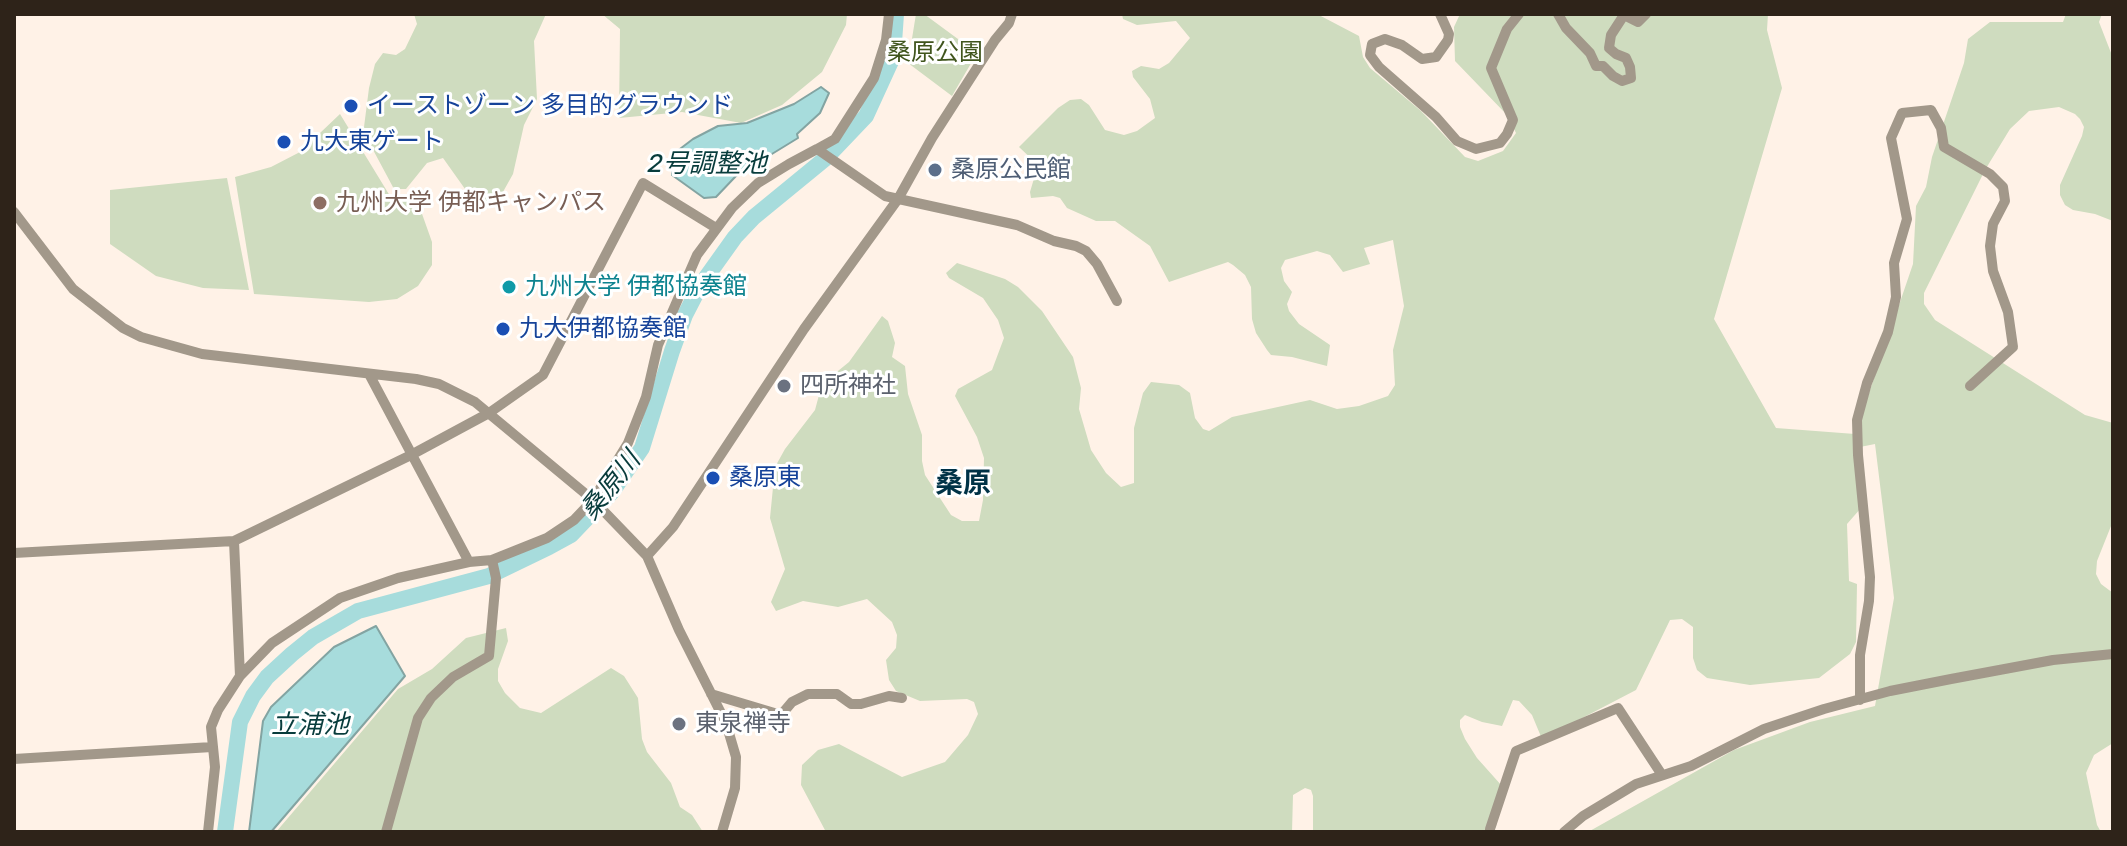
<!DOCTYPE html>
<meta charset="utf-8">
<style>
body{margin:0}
#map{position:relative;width:2127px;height:846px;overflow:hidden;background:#fff2e7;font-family:Rubik,sans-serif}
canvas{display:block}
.frame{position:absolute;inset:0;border:16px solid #2e2319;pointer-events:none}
</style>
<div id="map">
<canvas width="2127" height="846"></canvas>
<div class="frame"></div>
</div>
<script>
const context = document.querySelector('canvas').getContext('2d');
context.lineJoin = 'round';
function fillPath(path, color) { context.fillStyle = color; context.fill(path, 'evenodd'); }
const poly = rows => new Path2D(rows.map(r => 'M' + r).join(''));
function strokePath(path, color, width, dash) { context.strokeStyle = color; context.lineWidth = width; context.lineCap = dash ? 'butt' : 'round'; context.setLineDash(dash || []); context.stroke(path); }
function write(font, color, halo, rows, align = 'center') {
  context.font = font + ' Rubik,"Noto Sans JP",sans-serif'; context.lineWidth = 6; context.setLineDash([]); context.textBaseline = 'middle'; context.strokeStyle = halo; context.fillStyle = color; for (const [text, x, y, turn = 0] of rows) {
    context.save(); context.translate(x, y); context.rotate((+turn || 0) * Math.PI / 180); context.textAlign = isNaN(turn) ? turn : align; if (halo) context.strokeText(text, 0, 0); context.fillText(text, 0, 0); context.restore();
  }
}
fillPath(poly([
 [414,14,546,14,534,41,537,99,524,125,513,174,499,199,485,202,470,196,443,158,427,163,406,189,394,189,371,146,364,127,369,88,375,64,383,53,396,55,405,49,417,24],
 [602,14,847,14,846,25,822,72,782,105,741,123,682,112,619,118,620,29],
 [916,14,924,14,977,53,952,96,908,63],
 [1122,14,1317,14,1359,36,1363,57,1370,68,1421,111,1465,157,1478,161,1503,151,1516,133,1507,115,1455,61,1454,27,1460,14,1768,14,1767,30,1782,88,1714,319,1776,428,1855,434,1913,264,1916,206,1926,187,1932,157,1964,63,1968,39,1990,22,2063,22,2066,14,2102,14,2099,22,2113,58,2113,221,2095,214,2073,210,2065,205,2060,195,2060,185,2082,136,2084,127,2080,119,2075,114,2059,107,2029,111,2010,129,1985,170,1924,293,1924,304,1935,320,2085,415,2113,423,2113,521,2097,561,2096,574,2101,584,2113,593,2113,743,2094,755,2086,773,2097,825,2101,832,1588,832,1734,750,1810,722,1875,706,1894,598,1875,444,1855,448,1861,508,1847,524,1849,581,1857,584,1856,642,1850,654,1819,678,1750,685,1707,678,1697,670,1693,658,1693,627,1682,619,1670,620,1636,690,1542,739,1532,715,1519,701,1513,700,1502,726,1482,722,1465,715,1460,720,1460,727,1465,739,1477,758,1502,786,1496,827,1490,832,1313,832,1313,796,1311,790,1305,788,1293,795,1292,832,826,832,801,785,802,765,818,750,839,744,902,777,945,762,968,735,978,714,974,702,967,699,920,701,896,691,889,680,886,660,896,648,897,635,892,622,867,599,838,607,803,601,776,611,771,602,785,569,770,518,775,467,785,449,815,410,822,384,849,362,882,316,888,321,895,343,892,357,905,366,908,394,922,435,922,461,925,475,951,515,962,521,979,521,983,500,984,458,977,437,955,396,958,389,992,370,1004,338,998,320,983,298,949,278,946,273,957,263,1005,279,1018,287,1042,311,1073,357,1081,388,1079,409,1091,450,1106,473,1121,487,1134,483,1134,428,1143,393,1151,382,1179,385,1190,393,1195,418,1203,429,1209,431,1232,417,1310,400,1337,409,1359,406,1388,396,1395,385,1393,350,1404,306,1393,240,1364,248,1370,264,1343,272,1330,255,1317,251,1285,260,1281,268,1284,281,1292,292,1287,304,1289,311,1299,324,1330,345,1327,366,1292,357,1271,355,1267,350,1256,333,1252,319,1251,287,1245,275,1233,265,1228,262,1169,282,1150,246,1115,221,1096,221,1067,208,1060,198,1053,196,1031,198,1030,192,1038,165,1019,147,1058,108,1070,100,1081,99,1089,105,1105,130,1124,135,1137,131,1155,118,1150,99,1133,77,1132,71,1141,66,1159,69,1169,63,1190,38,1176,21,1137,25,1123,19],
 [340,114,390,196,410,197,421,211,432,242,432,265,418,286,397,299,369,302,254,294,235,177,271,167,300,152],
 [227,178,249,290,203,288,156,276,110,244,110,190],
 [506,628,508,641,498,669,498,681,505,693,520,708,541,713,611,668,624,676,638,698,642,739,647,752,671,783,680,807,692,815,703,832,276,832,398,689,432,669,466,638]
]), '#cfdcbf');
const water = poly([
 [821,87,829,93,820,113,797,134,798,138,736,176,716,197,704,198,672,175,672,155,693,139,718,126,747,123,794,104,821,87],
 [376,626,405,676,271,832,249,832,263,721,271,707,334,647,376,626]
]);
fillPath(water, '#a7dcdc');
strokePath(water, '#83a4a2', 2);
strokePath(poly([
 [225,832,240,722,253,696,267,677,292,654,313,637,358,611,489,576,549,547,571,535,612,492,642,448,672,351,685,315,700,286,735,237,754,217,826,158,866,116,893,57,896,14]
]), '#a7dcdc', 16);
strokePath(poly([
 [1440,14,1449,34,1448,40,1436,57,1422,59,1402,45,1385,39,1372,44,1370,55,1379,67,1436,117,1457,141,1476,149,1500,143,1507,134,1513,120,1491,68,1507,29,1519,14],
 [1558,14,1566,28,1590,53,1596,66,1603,66,1613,76,1622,81,1631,78,1630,67,1626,58,1616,54,1609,48,1611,35,1624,15,1638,22,1646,14],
 [817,149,835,139,874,78,886,40,889,14],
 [14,212,73,289,123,328,141,337,202,354,416,379,439,384,475,402,593,500,647,556,679,630,726,723,736,757,735,788,722,832],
 [369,374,469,562],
 [234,541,240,676],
 [14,553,234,541,411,455,489,413,543,375,643,183,716,228],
 [647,556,673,527,804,329,898,199,932,138,995,40,1009,23,1012,14],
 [711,694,781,715,792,702,808,694,837,694,851,704,861,704,889,696,902,698],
 [1860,700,1860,655,1869,601,1870,577,1858,455,1857,420,1867,383,1888,332,1896,297,1894,263,1907,219,1891,138,1902,113,1931,110,1941,128,1944,147,1990,174,2003,187,2005,201,1993,224,1990,246,1993,271,2008,312,2013,347,1970,386],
 [14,759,212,747],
 [1490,829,1516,751,1618,708,1662,775],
 [208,832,215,767,211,727,218,710,240,676,272,643,340,598,398,578,469,562,492,560,547,538,574,520,593,500,628,443,646,397,658,345,697,255,732,208,758,183,789,164,817,149,885,196,1017,225,1054,241,1076,246,1086,251,1097,264,1117,301],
 [386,832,418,718,431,698,453,677,489,656,496,578,492,560],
 [1564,832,1583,816,1636,784,1691,766,1764,729,1824,709,1890,691,1951,679,2053,660,2113,654]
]), '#a2988a', 10);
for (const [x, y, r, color] of [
 [351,106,8,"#1a4fb4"],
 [284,142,8,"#1a4fb4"],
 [935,170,8,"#5c6f8a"],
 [320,203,8,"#8d6e63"],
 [509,287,8,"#0f9aa8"],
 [503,329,8,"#1a4fb4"],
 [784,386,8,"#6b7280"],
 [713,478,8,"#1a4fb4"],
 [679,724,8,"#6b7280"]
]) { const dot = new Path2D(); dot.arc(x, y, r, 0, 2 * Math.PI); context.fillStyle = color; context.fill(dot); strokePath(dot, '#fff', 3); }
write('24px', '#40551d', '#fff', [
 ["桑原公園",935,53]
]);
write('24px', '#164399', '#fff', [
 ["イーストゾーン 多目的グラウンド",367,106],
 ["九大東ゲート",300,142],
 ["九大伊都協奏館",519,329],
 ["桑原東",729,478]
], 'left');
write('24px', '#4e5e75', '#fff', [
 ["桑原公民館",951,170]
], 'left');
write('24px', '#785e54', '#fff', [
 ["九州大学 伊都キャンパス",336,203]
], 'left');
write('24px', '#0d838f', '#fff', [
 ["九州大学 伊都協奏館",525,287]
], 'left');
write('24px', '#5b616d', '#fff', [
 ["四所神社",800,386],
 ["東泉禅寺",695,724]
], 'left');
write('italic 26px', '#083c3c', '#fff', [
 ["2号調整池",707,164],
 ["桑原川",611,486,-52],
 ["立浦池",310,725]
]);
write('bold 28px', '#003246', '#fff', [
 ["桑原",963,484]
]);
</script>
